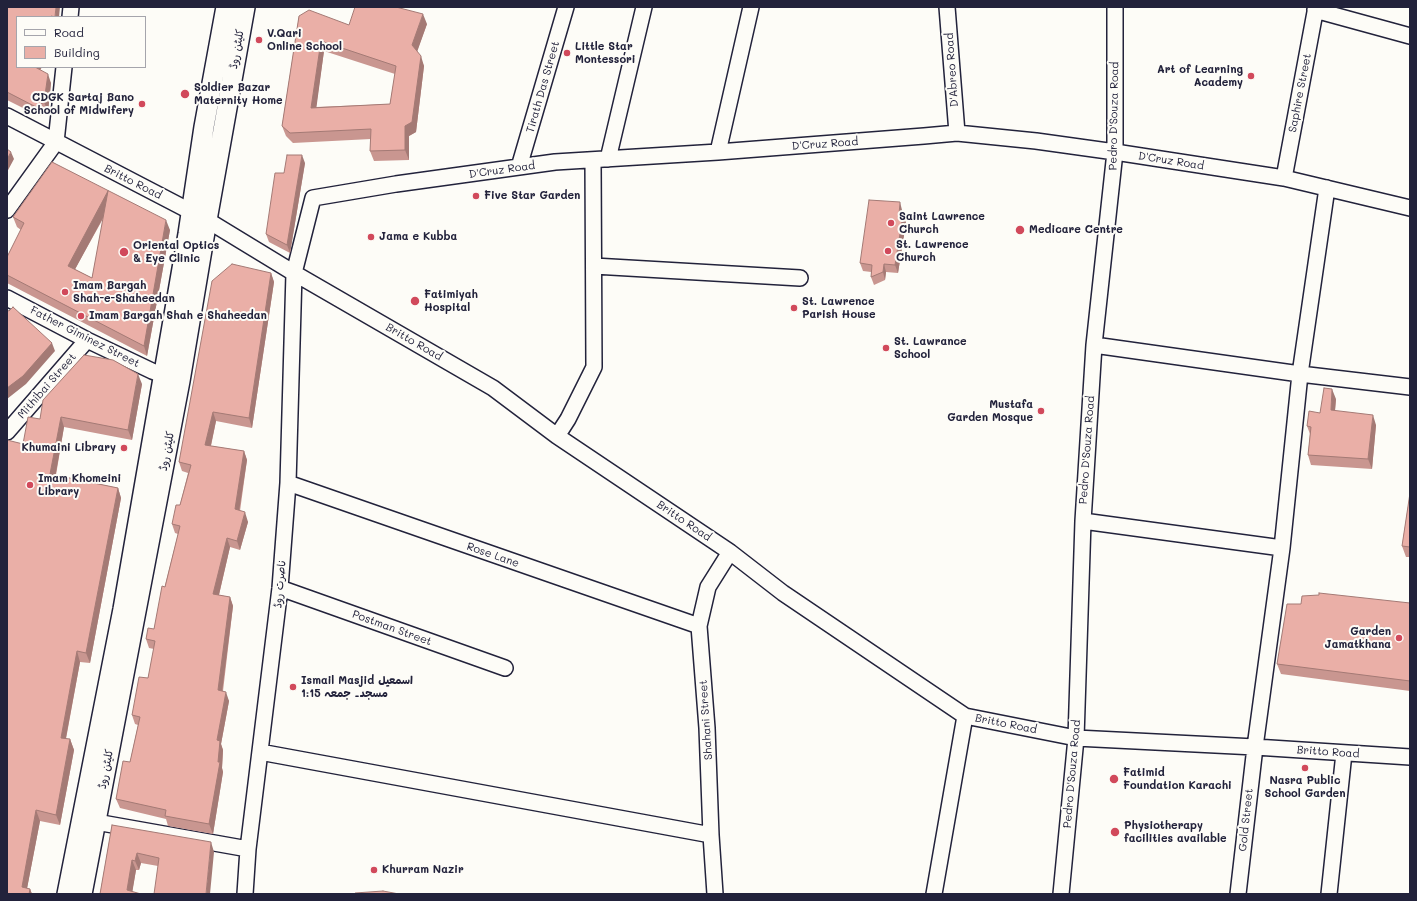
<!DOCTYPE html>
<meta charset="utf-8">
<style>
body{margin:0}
#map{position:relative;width:1417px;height:901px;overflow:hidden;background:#fdfcf7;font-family:Mali,sans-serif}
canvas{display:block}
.frame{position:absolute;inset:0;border:8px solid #22223b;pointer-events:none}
.legend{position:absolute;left:16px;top:16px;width:130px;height:52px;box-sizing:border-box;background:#fdfcf7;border:1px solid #a5a5ac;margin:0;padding:5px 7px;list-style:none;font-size:12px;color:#22223b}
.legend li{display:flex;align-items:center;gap:8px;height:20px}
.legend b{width:20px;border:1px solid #a5a5ac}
</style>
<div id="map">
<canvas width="1417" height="901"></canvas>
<div class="frame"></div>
<ul class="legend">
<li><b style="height:5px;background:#fdfcf7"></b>Road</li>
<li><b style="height:11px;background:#eaafa7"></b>Building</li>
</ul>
</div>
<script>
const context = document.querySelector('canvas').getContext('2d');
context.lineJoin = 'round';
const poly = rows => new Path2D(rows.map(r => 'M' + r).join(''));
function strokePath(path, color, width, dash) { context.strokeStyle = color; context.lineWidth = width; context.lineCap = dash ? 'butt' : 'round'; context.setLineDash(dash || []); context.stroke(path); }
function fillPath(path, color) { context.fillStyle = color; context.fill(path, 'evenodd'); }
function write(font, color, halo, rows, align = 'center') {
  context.font = font + ' Mali,"Playpen Sans Arabic",sans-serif'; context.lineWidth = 4; context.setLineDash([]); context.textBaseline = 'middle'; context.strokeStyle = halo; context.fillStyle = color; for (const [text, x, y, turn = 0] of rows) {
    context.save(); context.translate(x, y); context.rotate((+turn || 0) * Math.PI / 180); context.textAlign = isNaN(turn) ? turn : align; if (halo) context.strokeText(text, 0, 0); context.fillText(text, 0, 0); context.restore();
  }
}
const minor = poly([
 [947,7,957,133],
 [1315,10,1410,36],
 [70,17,71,7],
 [7,116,207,220,294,273,493,388,557,436,730,552,783,593,965,716,1076,738,1255,747,1410,757],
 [718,152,751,7],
 [608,159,644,7],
 [519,167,566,7],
 [1284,178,1316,7],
 [7,210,56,142,64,67],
 [594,266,800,278],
 [7,298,87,340,152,371,163,375],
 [1094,345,1300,374,1410,387],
 [7,432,87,340],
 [557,436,568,419,594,367,593,160],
 [288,483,699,626],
 [1083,521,1282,548],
 [280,588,505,668],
 [260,752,711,835],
 [96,822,248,849],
 [245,894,248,849,280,588,288,483,294,273,313,198,396,184,555,162,718,152,924,136,957,133,1036,141,1115,152,1284,178,1410,208],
 [715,894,711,835,707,728,699,626,708,587,730,552],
 [934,894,965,716],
 [1061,894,1076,738,1083,521,1094,345,1115,152,1115,7],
 [1238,894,1255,747,1282,548,1300,374,1327,188],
 [1329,894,1344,753]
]);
const major = poly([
 [67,894,123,609,188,234,204,127,226,7],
 [82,894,180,381,207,220,245,7]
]);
strokePath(minor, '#22223b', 18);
strokePath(major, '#22223b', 22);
strokePath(minor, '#fdfcf7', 15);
strokePath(major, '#fdfcf7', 19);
fillPath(poly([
 [7,7,59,17,17,17,17,67,42,67,40,70,51,83,48,112,39,116,7,100],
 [299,16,349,25,427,24,417,51,424,66,416,132,409,136,409,160,374,161,370,151,371,139,293,143,286,136,282,126],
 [324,51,395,74,390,104,316,107],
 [52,162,170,230,147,356,7,283,7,257,21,230,17,227,13,217],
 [104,217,92,278,75,269],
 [305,163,290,253,269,242,266,234,284,173],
 [902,210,902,215,906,223,898,273,886,272,885,280,874,285,871,277,871,272,863,271,860,263],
 [271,273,274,282,252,428,216,421,211,446,244,451,247,460,240,511,248,522,240,550,230,547,219,595,230,597,233,606,223,691,229,701,221,744,223,750,222,768,223,772,213,834,168,826,166,819,120,808,116,799,130,762,138,725,135,724,132,715,148,678,154,649,149,648,146,639,154,629,178,534,175,533,172,524,180,505,188,473,182,471,179,462],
 [142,384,132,440,64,427,56,475,118,488,121,498,90,663,80,662,66,739,70,739,74,750,60,825,40,821,27,888,30,889,32,894,7,894,23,444,40,419],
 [1336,399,1335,411,1376,425,1372,469,1311,465,1308,455,1310,434,1307,426,1320,413],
 [1410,493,1410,557,1406,557,1402,546],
 [1410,603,1410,691,1281,674,1277,664],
 [112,825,214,852,158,866,141,863,139,870,136,870,132,892,100,894]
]), '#c99690');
fillPath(poly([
 [56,7,60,7,59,17,55,17],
 [423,14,427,24,416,55,412,45],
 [321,41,324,51,315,118,311,108],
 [421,56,424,66,416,132,409,136,409,160,405,150,405,126],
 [34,67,42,67,37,75],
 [48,74,51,83,48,112,44,102],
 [11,152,14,159,7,172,7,159],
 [302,155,305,163,290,253,287,245],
 [108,191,112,201,72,275,68,266],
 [900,202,902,210,902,223,899,215],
 [903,215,906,223,898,273,895,265],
 [166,220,170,230,147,356,144,346],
 [884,264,886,272,885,280,883,272],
 [271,273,274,282,252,428,249,418],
 [52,343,55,351,26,384,7,399,7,388],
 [138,374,142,384,132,440,128,430],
 [1332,389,1336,399,1334,421,1331,410],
 [213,412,216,421,209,454,205,445],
 [1373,415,1376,425,1372,469,1368,459],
 [61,417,64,427,54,484,50,474],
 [244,451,247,460,238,518,235,509],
 [118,488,121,498,90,663,86,653],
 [245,512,248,522,240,550,237,541],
 [227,538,230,547,217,603,213,594],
 [230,597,233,606,221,700,218,690],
 [77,651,80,662,64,748,61,738],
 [226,692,229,701,221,744,223,750,222,768,223,772,213,834,209,824,218,762,217,740],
 [70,739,74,750,60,825,56,815],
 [36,810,40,821,26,894,22,887],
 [211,842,214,852,210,894,206,894],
 [137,853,141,863,139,870,135,861],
 [132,860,136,870,132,894,127,890],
 [30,889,32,894,29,894]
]), '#a47a75');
const building = poly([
 [7,7,56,7,55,17,51,16,50,17,17,17,17,67,35,67,48,74,44,102,36,107,7,92,7,7],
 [355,7,396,7,423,14,412,45,421,56,412,122,405,126,405,150,370,151,371,129,290,133,282,126,299,16,309,10,349,25,355,7],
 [321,41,396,66,390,104,311,108,321,41],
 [7,149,11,152,7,159,7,149],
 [287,155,302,155,287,245,266,234,275,173,284,173,287,155],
 [52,162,166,220,144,346,7,275,7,257,24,223,13,217,52,162],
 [108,191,92,278,68,266,108,191],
 [869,200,900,202,899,215,903,215,895,265,884,264,883,272,871,277,872,265,860,263,869,200],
 [232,264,271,273,249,418,213,412,205,445,244,451,235,509,245,512,237,541,227,538,213,594,230,597,218,690,226,692,217,740,220,741,218,762,220,762,209,824,165,816,166,810,116,799,123,761,130,762,140,717,132,715,139,677,148,678,155,641,146,639,148,628,154,629,162,586,165,587,180,526,172,524,176,505,180,505,191,465,179,462,212,281,232,264],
 [13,307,52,343,23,376,7,388,7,310,9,311,13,307],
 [84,355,113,360,138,374,128,430,61,417,50,474,118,488,86,653,77,651,61,738,70,739,56,815,36,810,22,887,30,889,29,894,7,894,7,440,23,444,28,417,40,419,43,400,84,355],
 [1324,388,1332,389,1331,410,1373,415,1368,459,1308,455,1311,427,1307,426,1309,411,1320,413,1324,388],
 [1410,493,1410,547,1402,546,1410,493],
 [1319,593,1410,603,1410,681,1277,664,1287,604,1301,604,1302,596,1319,595,1319,593],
 [112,825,211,842,206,894,154,894,159,858,137,853,135,861,132,860,127,890,141,894,100,894,112,825],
 [383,891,399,894,355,894,355,893,383,891]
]);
fillPath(building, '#eaafa7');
strokePath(building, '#a47a75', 1);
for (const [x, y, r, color] of [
 [259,40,4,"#d1495b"],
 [567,53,4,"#d1495b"],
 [1251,76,4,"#d1495b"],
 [185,94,5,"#d1495b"],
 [142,104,4,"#d1495b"],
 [476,196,4,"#d1495b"],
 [891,223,4,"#d1495b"],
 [1020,230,5,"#d1495b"],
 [371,237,4,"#d1495b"],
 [888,251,4,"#d1495b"],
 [124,252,5,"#d1495b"],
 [65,292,4,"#d1495b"],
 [415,301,5,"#d1495b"],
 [794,308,4,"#d1495b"],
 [81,316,4,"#d1495b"],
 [886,348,4,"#d1495b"],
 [1041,411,4,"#d1495b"],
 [124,448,4,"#d1495b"],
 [30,485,4,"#d1495b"],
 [1399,638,4,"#d1495b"],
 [293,687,4,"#d1495b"],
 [1305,768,4,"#d1495b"],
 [1114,779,5,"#d1495b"],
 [1115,832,5,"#d1495b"],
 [374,870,4,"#d1495b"]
]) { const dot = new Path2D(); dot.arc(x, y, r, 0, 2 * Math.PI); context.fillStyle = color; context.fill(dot); strokePath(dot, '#fdfcf7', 1.5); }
write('bold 11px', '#22223b', '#fdfcf7', [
 ["V.Qari",267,34],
 ["Online School",267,47],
 ["Little Star",575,47],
 ["Montessori",575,60],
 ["Art of Learning",1243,70,"right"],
 ["Academy",1243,83,"right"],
 ["Soldier Bazar",194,88],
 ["Maternity Home",194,101],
 ["CDGK Sartaj Bano",134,98,"right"],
 ["School of Midwifery",134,111,"right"],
 ["Five Star Garden",484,196],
 ["Saint Lawrence",899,217],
 ["Church",899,230],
 ["Medicare Centre",1029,230],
 ["Jama e Kubba",379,237],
 ["St. Lawrence",896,245],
 ["Church",896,258],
 ["Oriental Optics",133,246],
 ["& Eye Clinic",133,259],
 ["Imam Bargah",73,286],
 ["Shah-e-Shaheedan",73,299],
 ["Fatimiyah",424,295],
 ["Hospital",424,308],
 ["St. Lawrence",802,302],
 ["Parish House",802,315],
 ["Imam Bargah Shah e Shaheedan",89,316],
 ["St. Lawrance",894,342],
 ["School",894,355],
 ["Mustafa",1033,405,"right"],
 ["Garden Mosque",1033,418,"right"],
 ["Khumaini Library",116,448,"right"],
 ["Imam Khomeini",38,479],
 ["Library",38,492],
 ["Garden",1391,632,"right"],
 ["Jamatkhana",1391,645,"right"],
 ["Ismail Masjid اسمعیل",301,681],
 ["مسجد۔ جمعہ 1:15",301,694],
 ["Fatimid",1123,773],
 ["Foundation Karachi",1123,786],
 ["Nasra Public",1305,781,"center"],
 ["School Garden",1305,794,"center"],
 ["Physiotherapy",1124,826],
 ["facilities available",1124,839],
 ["Khurram Nazir",382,870]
], 'left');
write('11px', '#22223b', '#fdfcf7', [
 ["کلیٹن روڈ",237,49,-80],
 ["D'Abreo Road",952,70,-94],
 ["Tirath Das Street",543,87,-74],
 ["Saphire Street",1300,93,-79],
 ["Pedro D'Souza Road",1114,116,-89],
 ["D'Cruz Road",825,144,-4],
 ["D'Cruz Road",1171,161,9],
 ["D'Cruz Road",502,170,-8],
 ["Britto Road",133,182,27],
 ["Father Giminez Street",85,337,27],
 ["Britto Road",414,342,30],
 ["Mithibai Street",47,386,-49],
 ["Pedro D'Souza Road",1087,450,-86],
 ["کلیٹن روڈ",167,451,-79],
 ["Britto Road",684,521,34],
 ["Rose Lane",493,555,19],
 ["ناصرت روڈ",280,584,-85],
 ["Postman Street",392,628,20],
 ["Shahani Street",706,720,-94],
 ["Britto Road",1006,724,11],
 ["Britto Road",1328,752,4],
 ["کلیٹن روڈ",106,769,-79],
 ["Pedro D'Souza Road",1072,774,-85],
 ["Gold Street",1246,820,-84]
]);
</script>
